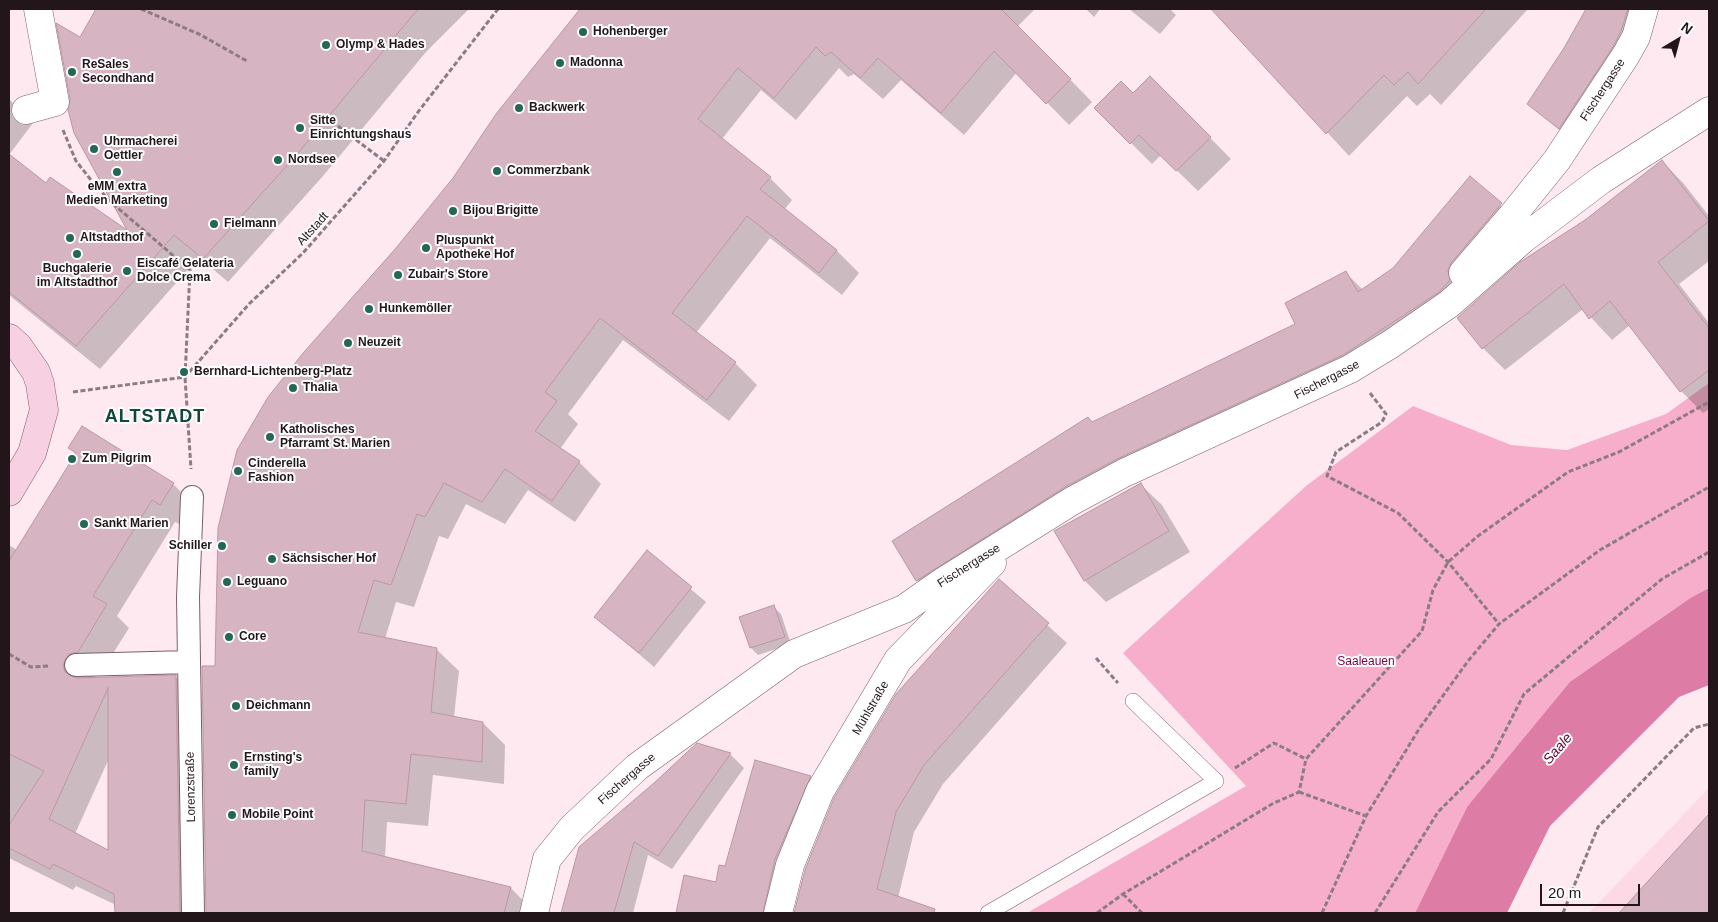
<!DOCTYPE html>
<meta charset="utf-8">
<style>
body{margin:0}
#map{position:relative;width:1718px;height:922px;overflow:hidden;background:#fee9f0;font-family:Helvetica,sans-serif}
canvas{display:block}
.frame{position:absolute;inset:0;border:10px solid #22161b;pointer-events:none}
.north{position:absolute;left:1653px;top:15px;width:50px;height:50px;-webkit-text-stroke:4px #fdfdfd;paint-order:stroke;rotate:37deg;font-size:14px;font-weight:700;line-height:20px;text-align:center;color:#22161b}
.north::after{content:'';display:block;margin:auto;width:18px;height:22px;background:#22161b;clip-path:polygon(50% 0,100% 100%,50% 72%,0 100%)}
.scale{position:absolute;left:1540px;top:884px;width:100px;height:22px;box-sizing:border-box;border:2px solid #22161b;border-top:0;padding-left:6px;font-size:15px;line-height:18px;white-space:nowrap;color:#22161b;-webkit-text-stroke:4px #fdfdfd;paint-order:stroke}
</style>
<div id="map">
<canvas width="1718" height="922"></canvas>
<div class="frame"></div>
<div class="north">N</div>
<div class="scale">20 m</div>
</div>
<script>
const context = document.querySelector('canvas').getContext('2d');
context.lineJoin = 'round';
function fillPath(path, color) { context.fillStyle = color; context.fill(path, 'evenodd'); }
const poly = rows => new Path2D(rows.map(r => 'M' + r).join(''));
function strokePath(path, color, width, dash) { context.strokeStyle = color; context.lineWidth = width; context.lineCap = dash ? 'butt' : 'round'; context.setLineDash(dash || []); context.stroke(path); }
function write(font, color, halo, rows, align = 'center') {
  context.font = font + ' Helvetica,sans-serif'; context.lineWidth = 4; context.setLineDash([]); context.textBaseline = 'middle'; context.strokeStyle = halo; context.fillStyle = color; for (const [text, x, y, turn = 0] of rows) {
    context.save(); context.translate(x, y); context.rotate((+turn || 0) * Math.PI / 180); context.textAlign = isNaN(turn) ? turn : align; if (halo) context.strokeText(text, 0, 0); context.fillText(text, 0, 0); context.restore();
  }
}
fillPath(poly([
 [1709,788,1709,913,1589,913]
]), '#fcd9e5');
fillPath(poly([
 [1709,383,1709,588,1692,597,1467,807,1415,913,1027,913,1246,786,1123,653,1306,486,1413,406,1511,445,1567,450,1666,414]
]), '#f7aeca');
fillPath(poly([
 [1709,588,1709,685,1679,697,1550,826,1507,913,1415,913,1467,807,1570,682,1692,597]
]), '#dd7da5');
fillPath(poly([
 [98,9,469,9,426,52,323,176,228,282,199,257,100,369,9,295,9,156,47,185,130,234,80,38],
 [582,9,1035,9,1018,26,1092,102,1069,125,1017,72,964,135,901,80,883,99,854,74,848,77,839,68,796,120,761,90,722,139,770,178,792,200,784,210,837,251,859,273,842,295,770,238,696,333,735,363,757,385,729,421,623,340,568,414,578,424,560,449,579,462,601,484,575,522,528,490,505,524,466,504,448,539,439,536,414,607,396,602,385,639,436,649,459,671,454,717,483,723,505,745,504,784,433,775,428,826,387,822,385,858,511,888,533,911,532,913,207,913,203,667,216,667,397,249,454,179,497,115],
 [1086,9,1100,9,1094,17],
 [1129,9,1170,9,1176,15,1160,34],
 [1235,9,1528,9,1441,105,1430,94,1417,106,1407,96,1349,156,1224,20],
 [1587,9,1629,9,1642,22,1574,142,1529,104,1565,48],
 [1150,77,1231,159,1198,191,1161,155,1152,164,1096,108,1133,94],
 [9,99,33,123,9,155],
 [1662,161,1684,184,1709,216,1709,261,1679,284,1709,323,1709,409,1703,413,1681,391,1630,325,1612,340,1583,309,1505,370,1483,348,1459,318],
 [1470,178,1518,221,1466,298,1133,476,934,597,917,580,893,541,1093,423,1297,325,1345,272,1363,290,1394,269],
 [70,448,173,484,195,506,183,526,175,522,117,616,129,628,100,674,89,679,176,677,198,699,201,913,116,913,116,905,76,886,73,890,9,858,9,545,17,550,76,454],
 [110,756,109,852,75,834],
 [1140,484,1162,505,1190,552,1106,602,1085,581,1056,531],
 [647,552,706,602,654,667,596,617],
 [999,581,1067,643,943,784,914,832,898,898,938,913,795,913,806,870],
 [774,607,781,614,791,644,758,655,751,648],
 [697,745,730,754,744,768,672,869,648,855,633,913,563,913,580,848,655,784],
 [810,777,829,796,785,913,678,913,685,877,717,883,726,868],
 [1709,816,1709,913,1642,913,1631,902]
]), '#0003');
const building = poly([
 [96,9,418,9,299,152,203,259,174,235,76,346,9,292,9,154,46,183,50,177,127,230,74,133,68,110,70,99,56,23,80,37,96,9],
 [580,9,1001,9,1071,79,1046,104,994,51,941,113,878,58,860,78,831,52,825,56,816,47,774,98,738,68,698,119,771,177,760,189,837,250,819,273,747,216,672,313,736,362,707,400,600,318,545,392,557,401,535,431,580,461,552,501,505,469,482,502,444,483,425,517,417,514,391,585,374,580,358,632,437,648,431,712,483,722,482,762,411,754,406,804,365,800,362,851,511,887,504,913,206,913,202,666,215,666,218,528,237,450,268,397,304,352,396,248,453,178,496,114,580,9],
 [1211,9,1486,9,1418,84,1408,72,1394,85,1384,75,1326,134,1211,9],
 [1586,9,1628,9,1621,31,1613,47,1559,129,1527,104,1564,48,1586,9],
 [1150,76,1211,137,1176,171,1139,135,1130,144,1094,108,1121,81,1133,93,1150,76],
 [1662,160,1709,221,1658,262,1709,328,1709,370,1680,392,1610,301,1589,319,1564,284,1482,349,1457,318,1520,262,1585,220,1662,160],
 [1470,176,1502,203,1451,263,1448,271,1450,280,1439,292,1343,355,1117,459,1065,487,916,581,892,541,1088,417,1092,422,1295,324,1285,303,1346,271,1358,292,1393,268,1470,176],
 [82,426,174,483,160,505,152,500,93,596,107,604,78,652,69,654,63,665,65,672,76,678,176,675,180,913,115,913,114,894,53,864,50,869,9,848,9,825,44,771,9,754,9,561,76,453,68,448,82,426],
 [108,688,108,850,49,819,108,688],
 [1141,483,1169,531,1084,581,1054,531,1141,483],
 [647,550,692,587,639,653,594,617,647,550],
 [999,579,1049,623,924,765,896,812,877,889,935,909,934,913,794,913,805,870,834,798,896,694,999,579],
 [774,605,785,637,750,648,739,617,774,605],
 [697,743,731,753,658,856,634,842,614,913,561,913,579,847,654,783,697,743],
 [755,760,811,776,775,859,763,913,676,913,684,875,716,882,719,865,725,866,755,760],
 [1709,814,1709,913,1619,913,1709,814]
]);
fillPath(building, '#d7b4c1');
strokePath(building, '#b997a3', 1);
const service = poly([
 [988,913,1216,781,1133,701]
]);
const pedestrian = poly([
 [192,497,188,597,193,913],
 [76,665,189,662]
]);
const minor = poly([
 [26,110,55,102,38,9],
 [1463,273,1512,216,1557,160,1626,55,1636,37,1644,9],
 [534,913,547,859,572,828,637,767,794,654,904,609,944,581,1072,501,1124,473,1350,369,1391,344,1449,304,1523,239,1601,180,1709,111],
 [778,913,790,865,820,791,898,660,992,563]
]);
const secondary = poly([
 [9,338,18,346,36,372,40,384,44,410,32,453,9,492]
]);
strokePath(service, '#7d5f6a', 16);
strokePath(pedestrian, '#7d5f6a', 24);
strokePath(minor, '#7d5f6a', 29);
strokePath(secondary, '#7d5f6a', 29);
strokePath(poly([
 [141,9,199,34,247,61],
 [326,117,384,161],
 [63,130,76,161,95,185,112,203,190,270,185,377,191,469],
 [73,392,185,377,249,304,303,253,384,161,418,112,498,9],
 [1370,393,1386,414,1382,422,1336,452,1327,476,1398,513,1448,562,1499,624],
 [9,654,31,667,48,666],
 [1096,658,1118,683],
 [1235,768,1274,743,1306,759],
 [1299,792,1366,816],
 [1123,894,1142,913],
 [1097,913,1123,894,1211,841,1272,804,1299,792,1306,759,1422,631,1433,590,1448,562,1478,536,1568,472,1619,452,1709,402],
 [1322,913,1366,816,1419,729,1468,661,1499,624,1600,550,1709,487],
 [1375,913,1438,812,1491,759,1524,694,1662,579,1709,552],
 [1563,913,1598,827,1694,728,1709,724]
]), '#8c7c82', 3, [5, 2.5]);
strokePath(service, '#fff', 15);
strokePath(pedestrian, '#fff', 22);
strokePath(minor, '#fff', 28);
strokePath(secondary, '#f7d1e2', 28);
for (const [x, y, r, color] of [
 [583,32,5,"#246657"],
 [326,45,5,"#246657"],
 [560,63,5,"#246657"],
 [72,72,5,"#246657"],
 [519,108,5,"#246657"],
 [300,128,5,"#246657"],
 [94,149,5,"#246657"],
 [278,160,5,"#246657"],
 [497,171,5,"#246657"],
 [117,172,5,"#246657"],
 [453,211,5,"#246657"],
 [214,224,5,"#246657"],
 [70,238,5,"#246657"],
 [426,248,5,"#246657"],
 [77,254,5,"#246657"],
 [127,271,5,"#246657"],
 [398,275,5,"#246657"],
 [369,309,5,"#246657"],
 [348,343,5,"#246657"],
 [184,372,5,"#246657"],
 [293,388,5,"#246657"],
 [270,437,5,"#246657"],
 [72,459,5,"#246657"],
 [238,471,5,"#246657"],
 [84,524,5,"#246657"],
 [222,546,5,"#246657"],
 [272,559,5,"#246657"],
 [227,582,5,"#246657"],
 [229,637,5,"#246657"],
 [236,706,5,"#246657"],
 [234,765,5,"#246657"],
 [232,815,5,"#246657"]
]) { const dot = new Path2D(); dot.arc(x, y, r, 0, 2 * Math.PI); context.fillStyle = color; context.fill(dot); strokePath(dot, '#fdfdfd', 2); }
write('bold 12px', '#22161b', '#fdfdfd', [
 ["Hohenberger",593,32],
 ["Olymp & Hades",336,45],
 ["Madonna",570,63],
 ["ReSales",82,65],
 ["Secondhand",82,79],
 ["Backwerk",529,108],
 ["Sitte",310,121],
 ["Einrichtungshaus",310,135],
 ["Uhrmacherei",104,142],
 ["Oettler",104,156],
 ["Nordsee",288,160],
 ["Commerzbank",507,171],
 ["eMM extra",117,187,"center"],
 ["Medien Marketing",117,201,"center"],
 ["Bijou Brigitte",463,211],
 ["Fielmann",224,224],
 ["Altstadthof",80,238],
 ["Pluspunkt",436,241],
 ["Apotheke Hof",436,255],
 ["Eiscafé Gelateria",137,264],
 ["Dolce Crema",137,278],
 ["Buchgalerie",77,269,"center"],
 ["im Altstadthof",77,283,"center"],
 ["Zubair's Store",408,275],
 ["Hunkemöller",379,309],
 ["Neuzeit",358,343],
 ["Bernhard-Lichtenberg-Platz",194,372],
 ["Thalia",303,388],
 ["Katholisches",280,430],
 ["Pfarramt St. Marien",280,444],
 ["Zum Pilgrim",82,459],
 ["Cinderella",248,464],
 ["Fashion",248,478],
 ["Sankt Marien",94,524],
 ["Schiller",212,546,"right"],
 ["Sächsischer Hof",282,559],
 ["Leguano",237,582],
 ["Core",239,637],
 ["Deichmann",246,706],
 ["Ernsting's",244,758],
 ["family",244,772],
 ["Mobile Point",242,815]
], 'left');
write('12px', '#22161b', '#fdfdfd', [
 ["Fischergasse",1603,90,-57],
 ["Altstadt",313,229,-48],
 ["Fischergasse",1327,380,-27],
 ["Fischergasse",969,566,-32],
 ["Mühlstraße",871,708,-60],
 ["Fischergasse",627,779,-41],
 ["Lorenzstraße",191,787,-91]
]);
write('12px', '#7a0047', '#fdfdfd', [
 ["Saaleauen",1366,662]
]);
write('italic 14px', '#600838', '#fdfdfd', [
 ["Saale",1558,749,-49]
]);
context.letterSpacing = '1px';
write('bold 18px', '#11483b', '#fdfdfd', [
 ["ALTSTADT",155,417]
]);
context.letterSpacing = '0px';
</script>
